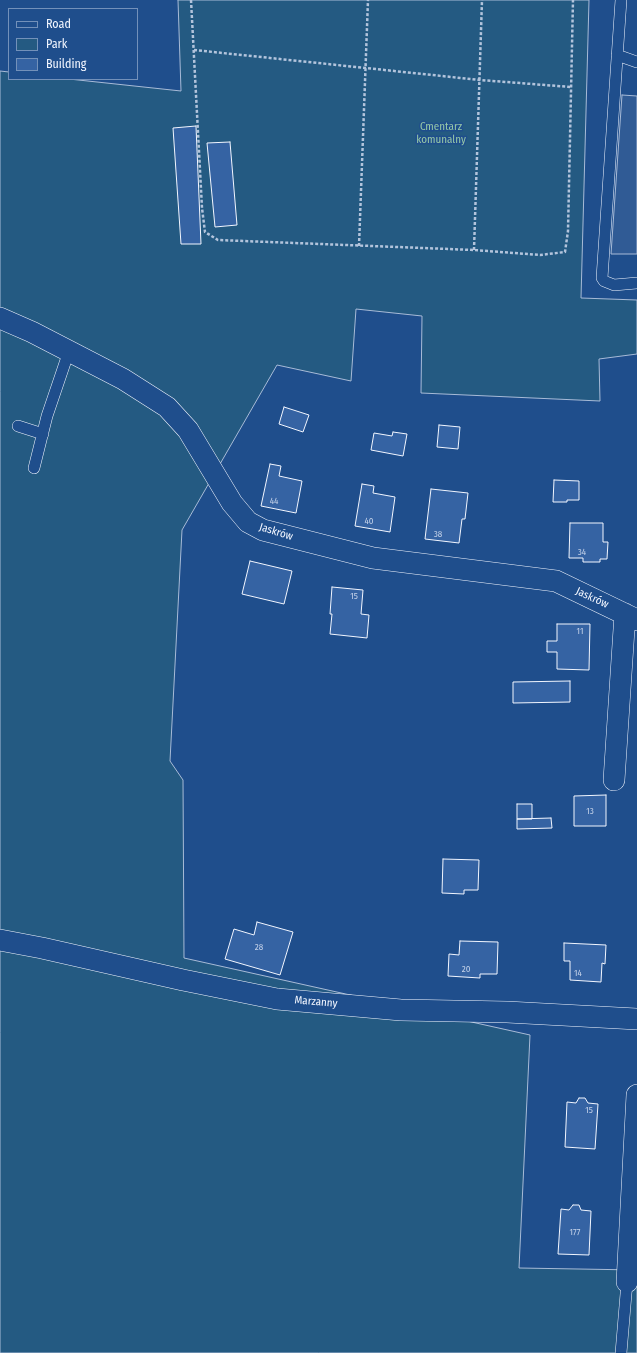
<!DOCTYPE html>
<meta charset="utf-8">
<style>
body{margin:0}
#map{position:relative;width:637px;height:1353px;overflow:hidden;background:#1f4e8c;font-family:"Fira Sans Condensed",sans-serif}
canvas{display:block}
.legend{position:absolute;left:8px;top:8px;width:130px;height:72px;box-sizing:border-box;background:#1f4e8c;border:1px solid #7391ba;margin:0;padding:5px 7px;list-style:none;font-size:12px;color:#f2f6ff}
.legend li{display:flex;align-items:center;gap:8px;height:20px}
.legend b{width:20px;border:1px solid #7391ba}
</style>
<div id="map">
<canvas width="637" height="1353"></canvas>
<ul class="legend">
<li><b style="height:5px;background:#1f4e8c"></b>Road</li>
<li><b style="height:11px;background:#245a82"></b>Park</li>
<li><b style="height:11px;background:#3563a3"></b>Building</li>
</ul>
</div>
<script>
const context = document.querySelector('canvas').getContext('2d');
context.lineJoin = 'round';
function fillPath(path, color) { context.fillStyle = color; context.fill(path, 'evenodd'); }
const poly = rows => new Path2D(rows.map(r => 'M' + r).join(''));
function strokePath(path, color, width, dash) { context.strokeStyle = color; context.lineWidth = width; context.lineCap = dash ? 'butt' : 'round'; context.setLineDash(dash || []); context.stroke(path); }
function write(font, color, halo, rows, align = 'center') {
  context.font = font + ' "Fira Sans Condensed",sans-serif'; context.lineWidth = 3; context.setLineDash([]); context.textBaseline = 'middle'; context.strokeStyle = halo; context.fillStyle = color; for (const [text, x, y, turn = 0] of rows) {
    context.save(); context.translate(x, y); context.rotate((+turn || 0) * Math.PI / 180); context.textAlign = isNaN(turn) ? turn : align; if (halo) context.strokeText(text, 0, 0); context.fillText(text, 0, 0); context.restore();
  }
}
const green = poly([
 [178,0,589,0,581,298,637,300,637,354,599,359,600,401,421,393,422,316,356,309,351,381,277,365,182,530,170,761,183,780,184,958,530,1035,519,1268,637,1270,637,1353,0,1353,0,71,9,72,9,79,69,79,181,91,178,0]
]);
fillPath(green, '#245a82');
strokePath(green, '#a8bbd7', 1);
const parking = poly([
 [622,95,637,96,637,254,611,254,622,95]
]);
fillPath(parking, '#305b95');
strokePath(parking, '#a8bbd7', 1);
const building = poly([
 [196,126,201,244,181,244,173,128,196,126],
 [230,142,237,225,215,227,207,143,230,142],
 [284,407,309,415,303,432,279,424,284,407],
 [439,425,460,427,458,449,437,447,439,425],
 [393,432,407,434,403,456,371,450,374,433,392,436,393,432],
 [270,464,281,466,279,476,302,481,296,513,261,506,270,464],
 [554,480,579,481,579,500,567,500,567,502,553,502,554,480],
 [362,484,374,486,373,493,395,497,390,532,355,526,362,484],
 [431,489,468,493,465,519,462,519,459,543,425,539,431,489],
 [570,523,603,523,603,542,608,542,607,559,600,559,600,562,583,562,583,558,569,558,570,523],
 [250,561,292,571,284,604,242,594,250,561],
 [332,587,363,590,361,614,369,615,367,638,330,634,332,614,330,614,332,587],
 [557,624,590,624,589,670,557,669,557,652,547,652,547,641,557,641,557,624],
 [570,681,570,702,513,703,513,682,570,681],
 [606,795,606,826,574,826,574,796,606,795],
 [517,804,532,804,532,819,517,819,517,804],
 [551,818,552,828,517,829,517,819,551,818],
 [443,859,479,860,478,890,464,890,464,894,442,893,443,859],
 [257,922,293,932,280,975,225,959,234,929,254,935,257,922],
 [460,941,498,942,497,974,480,974,480,978,448,976,449,954,459,955,460,941],
 [564,943,606,945,605,964,602,963,601,982,570,980,570,961,564,961,564,943],
 [579,1098,585,1098,588,1103,598,1104,595,1149,565,1147,567,1102,576,1103,579,1098],
 [573,1205,579,1205,581,1210,591,1211,589,1255,558,1254,561,1209,569,1210,573,1205]
]);
fillPath(building, '#3563a3');
strokePath(building, '#f2f6ff', 1);
const service = poly([
 [621,0,602,278,604,281,614,285,637,283],
 [617,55,637,62],
 [18,426,43,434],
 [34,468,47,416,69,351],
 [621,1353,627,1282]
]);
const minor = poly([
 [0,318,32,332,123,379,167,407,188,430,232,503,248,522,263,530,373,558,556,581,637,620],
 [614,780,625,614],
 [0,940,42,948,183,980,277,999,401,1010,507,1012,637,1019],
 [627,1282,637,1095]
]);
strokePath(service, '#f2f6ff', 12);
strokePath(minor, '#f2f6ff', 22);
strokePath(poly([
 [191,0,202,208,205,232,218,240,474,250,540,255,565,252,568,231,573,0],
 [194,50,480,80,571,87],
 [359,246,368,0],
 [474,250,482,0]
]), '#b3c4dc', 2.5, [3, 2]);
strokePath(service, '#1f4e8c', 11);
strokePath(minor, '#1f4e8c', 21);
write('9px', '#c3d1e8', null, [
 ["44",274,501],
 ["40",369,521],
 ["38",438,534],
 ["34",582,552],
 ["15",354,596],
 ["11",580,631],
 ["13",590,811],
 ["28",259,947],
 ["20",466,969],
 ["14",578,973],
 ["15",589,1110],
 ["177",575,1232]
]);
write('11px', '#97c8a6', '#1f4e8c', [
 ["Cmentarz",441,127],
 ["komunalny",441,140]
]);
write('11px', '#f2f6ff', '#1f4e8c', [
 ["Jaskrów",276,532,17],
 ["Jaskrów",592,598,25],
 ["Marzanny",316,1002,5]
]);
</script>
